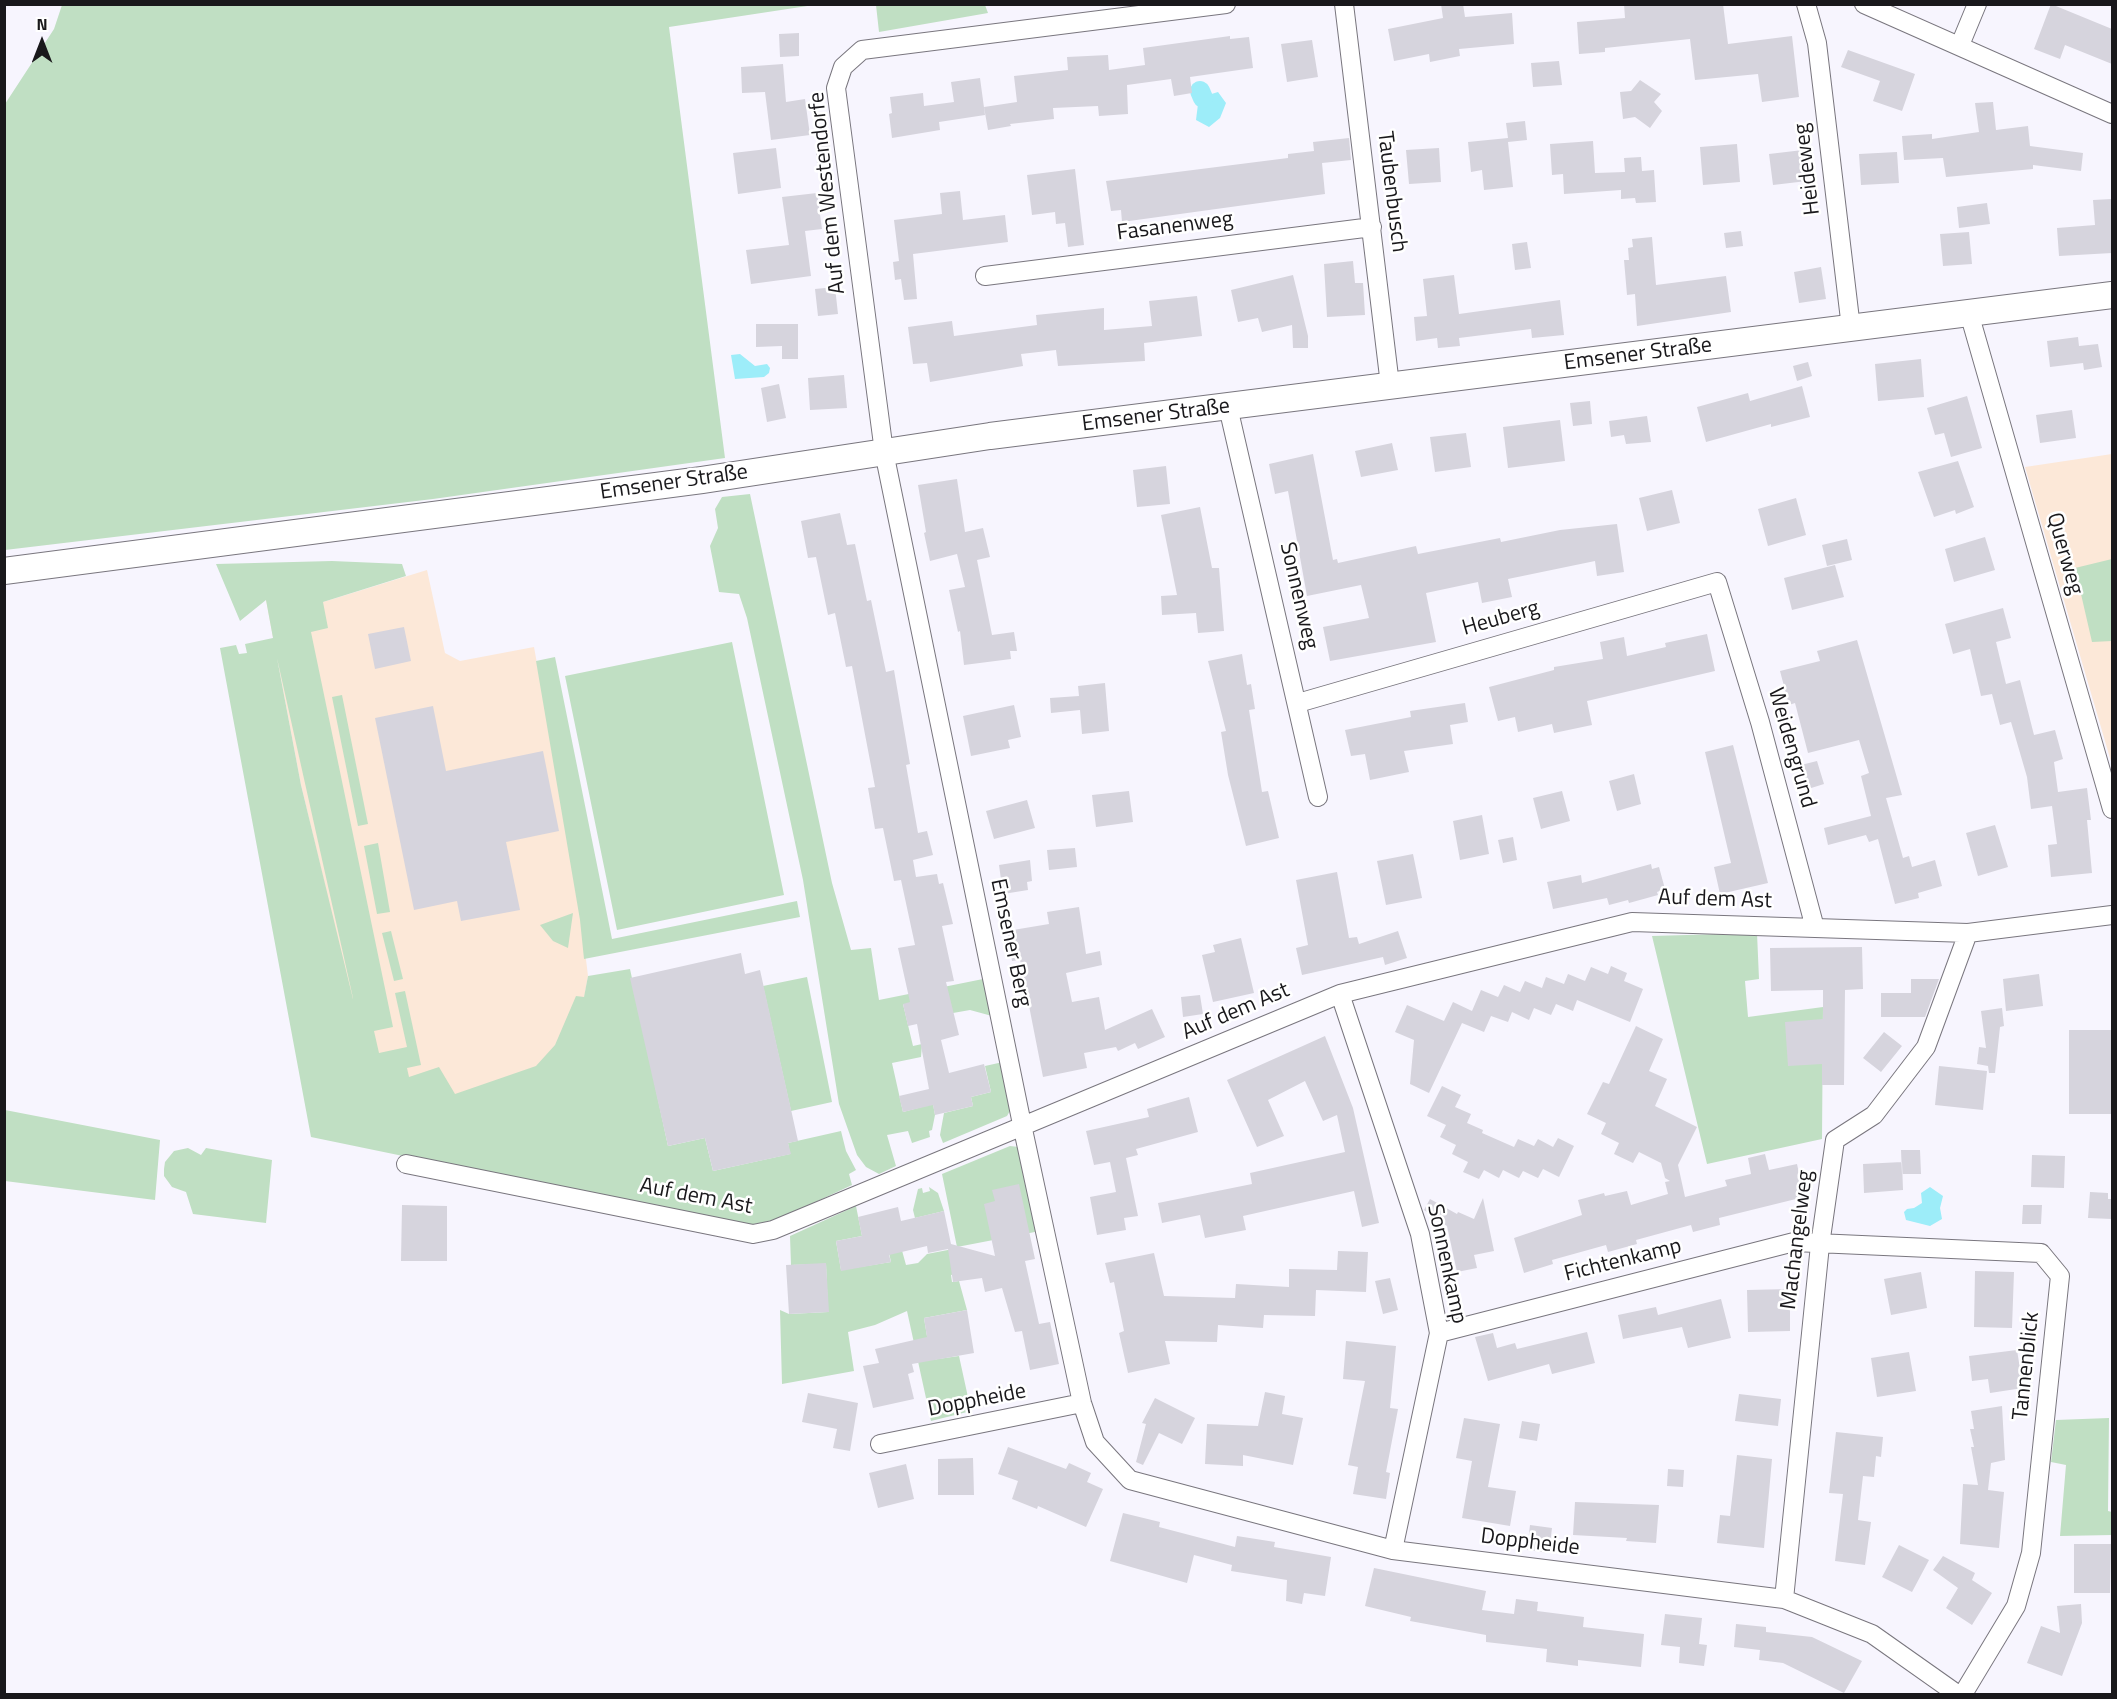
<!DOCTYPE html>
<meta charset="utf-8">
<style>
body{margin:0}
#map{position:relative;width:2117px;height:1699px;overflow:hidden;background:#f7f5fe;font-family:"Titillium Web",sans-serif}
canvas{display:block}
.frame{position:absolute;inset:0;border:6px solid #19181b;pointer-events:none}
.north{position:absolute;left:12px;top:12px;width:60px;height:60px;-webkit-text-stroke:4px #fff;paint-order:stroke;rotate:0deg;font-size:16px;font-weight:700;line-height:24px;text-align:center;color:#19181b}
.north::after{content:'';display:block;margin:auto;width:21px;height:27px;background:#19181b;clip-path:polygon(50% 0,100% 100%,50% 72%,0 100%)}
</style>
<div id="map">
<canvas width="2117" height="1699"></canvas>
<div class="frame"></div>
<div class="north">N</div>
</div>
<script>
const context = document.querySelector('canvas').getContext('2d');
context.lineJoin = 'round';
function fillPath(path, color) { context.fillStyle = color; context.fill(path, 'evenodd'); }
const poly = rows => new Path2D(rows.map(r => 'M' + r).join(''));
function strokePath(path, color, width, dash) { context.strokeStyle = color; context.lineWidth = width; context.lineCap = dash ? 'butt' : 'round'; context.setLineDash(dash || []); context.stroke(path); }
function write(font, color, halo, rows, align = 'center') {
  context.font = font + ' "Titillium Web",sans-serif'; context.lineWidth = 5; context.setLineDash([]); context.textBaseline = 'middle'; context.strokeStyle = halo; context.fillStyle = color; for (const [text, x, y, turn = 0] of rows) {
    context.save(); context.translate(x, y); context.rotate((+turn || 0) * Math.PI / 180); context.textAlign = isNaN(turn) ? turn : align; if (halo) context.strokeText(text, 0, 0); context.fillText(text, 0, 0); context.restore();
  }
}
fillPath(poly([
 [2112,454,2112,765,2025,467],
 [427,570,445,653,460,661,534,647,577,885,588,976,575,1050,590,1093,377,1104,301,785,266,600,323,602]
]), '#fce8d8');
fillPath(poly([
 [62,5,814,5,669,27,725,458,433,499,5,550,5,104,54,29],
 [876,5,985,5,988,13,879,32],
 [750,494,832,883,851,950,871,948,879,1000,983,979,992,1016,970,1010,953,1013,903,1004,913,1046,922,1044,921,1057,892,1063,903,1112,933,1104,935,1115,932,1130,929,1131,930,1137,912,1143,908,1131,887,1135,896,1166,879,1174,866,1167,857,1155,839,1104,803,880,747,618,739,594,719,592,710,546,718,528,715,509,722,497],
 [2112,559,2112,641,2092,642,2075,568],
 [332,561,402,564,406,576,323,602,328,628,311,632,393,1027,374,1031,379,1053,407,1047,395,993,405,991,421,1065,407,1068,409,1077,439,1067,455,1094,536,1066,555,1045,576,996,584,997,588,976,630,969,668,1146,705,1138,713,1171,790,1154,788,1143,841,1131,846,1151,856,1170,849,1174,852,1185,777,1220,742,1226,311,1137,220,648,236,645,239,654,247,653,245,644,273,638,266,600,240,621,216,564],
 [277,658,353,998,353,999,301,785],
 [732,642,784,895,617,930,565,676],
 [555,657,612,939,797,901,800,917,584,959,580,920,536,661],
 [342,695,368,824,358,826,332,697],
 [378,843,390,912,377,914,364,846],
 [573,913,568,948,553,941,540,925],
 [391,931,403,979,394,981,382,933],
 [1757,933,1759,979,1745,981,1748,1017,1823,1007,1822,1139,1707,1164,1652,936],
 [807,977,832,1102,791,1111,763,986],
 [1003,1062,1011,1109,1007,1116,943,1143,940,1135,944,1113,973,1106,971,1097,991,1092,985,1066],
 [5,1110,160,1140,155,1200,5,1181],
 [1010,1146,1019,1147,1040,1231,957,1247,942,1174],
 [188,1148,201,1155,206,1148,272,1160,266,1223,193,1214,186,1192,172,1187,164,1176,164,1169,165,1162,174,1151],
 [929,1187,938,1193,944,1211,915,1218,913,1210,918,1189,922,1188,923,1193,930,1191],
 [856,1206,862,1236,836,1241,841,1270,891,1262,886,1239,898,1236,906,1265,918,1263,927,1254,953,1249,955,1274,951,1275,952,1282,959,1281,967,1310,924,1318,931,1360,959,1356,971,1411,931,1421,907,1311,875,1325,848,1332,854,1371,782,1384,780,1310,789,1314,828,1312,826,1264,791,1265,790,1236],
 [2109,1418,2108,1511,2112,1512,2112,1535,2060,1536,2066,1465,2051,1462,2056,1420]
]), '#c0dfc3');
fillPath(poly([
 [1218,92,1226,103,1220,118,1209,127,1196,120,1198,104,1205,96],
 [740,354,755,366,767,364,770,368,769,373,764,377,735,379,731,355],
 [1930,1187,1943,1196,1940,1208,1942,1219,1930,1226,1906,1220,1904,1212,1907,1209,1914,1208,1922,1203,1921,1193]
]), '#9dedf9');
strokePath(poly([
 [1200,91,1203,98]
]), '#9dedf9', 20);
fillPath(poly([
 [1441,4,1463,4,1465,17,1512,13,1514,44,1459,49,1460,56,1430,62,1429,54,1394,61,1388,29,1443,18],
 [1624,4,1723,4,1728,44,1792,36,1799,97,1762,102,1758,74,1695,80,1690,39,1605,48,1605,52,1579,54,1577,22,1625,18],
 [2051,4,2112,29,2112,64,2065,45,2060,59,2034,49],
 [799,33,799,56,780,57,779,34],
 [1230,36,1230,39,1249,37,1253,68,1190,77,1192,93,1174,96,1171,79,1127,85,1128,114,1099,116,1098,106,1053,108,1054,119,1010,124,1011,126,988,130,984,107,1017,102,1014,76,1068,70,1067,57,1108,55,1109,70,1145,65,1143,48],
 [1312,40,1318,77,1287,82,1281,44],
 [1848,50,1915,74,1902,111,1873,101,1880,81,1841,67],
 [1559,61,1562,85,1533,87,1531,63],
 [783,64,786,102,805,99,810,135,771,140,765,92,742,93,741,67],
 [980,78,985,115,939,122,940,130,892,138,889,114,892,113,890,97,923,93,924,106,954,102,951,82],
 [1640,80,1661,94,1654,102,1662,111,1650,128,1635,117,1623,119,1620,92,1631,91],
 [1993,102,1996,130,2028,126,2030,146,2083,153,2081,171,2033,165,2033,169,1946,177,1943,158,1904,160,1902,136,1932,134,1932,139,1979,132,1975,103],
 [1525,121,1527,140,1508,142,1513,187,1484,190,1482,170,1471,172,1468,142,1508,138,1506,123],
 [1349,138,1351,160,1322,163,1325,194,1122,222,1121,210,1111,211,1106,181,1288,158,1288,154,1314,151,1313,142],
 [1593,141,1595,173,1625,172,1624,158,1641,157,1642,171,1654,170,1656,202,1636,203,1635,198,1621,199,1621,190,1564,194,1563,174,1552,175,1550,144],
 [829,142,832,161,817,163,815,144],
 [1737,144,1740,182,1703,185,1700,147],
 [776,148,781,188,738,194,733,153],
 [1439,148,1441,182,1409,184,1406,150],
 [1803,150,1807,181,1773,185,1769,154],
 [1897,152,1899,183,1861,185,1859,154],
 [1075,169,1084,245,1068,247,1065,223,1056,224,1055,212,1032,215,1027,175],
 [960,191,963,220,1005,215,1008,242,913,254,917,299,904,300,901,279,895,280,893,262,899,261,894,220,942,214,940,193],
 [817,193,822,229,805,231,811,276,751,284,746,250,789,245,782,197],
 [2112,199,2112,253,2059,256,2057,228,2095,225,2093,200],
 [1987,203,1990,224,1959,228,1957,207],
 [1741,231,1743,246,1726,248,1724,233],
 [1969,232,1972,264,1943,266,1940,234],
 [1652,237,1656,285,1726,276,1731,312,1637,326,1635,294,1627,295,1624,260,1629,260,1628,248,1633,247,1632,239],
 [1527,242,1531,268,1515,270,1512,244],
 [1353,261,1355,283,1363,283,1365,315,1327,317,1324,264],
 [1821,267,1826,299,1799,303,1794,272],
 [1293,275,1308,336,1308,348,1293,348,1292,325,1262,332,1258,318,1238,322,1231,290],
 [1454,275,1459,314,1560,300,1564,335,1532,338,1531,329,1459,338,1460,346,1438,348,1437,338,1416,341,1414,317,1427,316,1423,279],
 [835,287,838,314,818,316,815,289],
 [1197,296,1202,336,1144,343,1145,361,1058,366,1056,350,1021,354,1023,366,930,382,927,363,913,364,908,327,952,321,954,336,1037,325,1036,315,1104,308,1104,330,1152,326,1149,301],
 [756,324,798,324,798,359,782,359,782,346,756,347],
 [2078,337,2079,346,2098,344,2102,367,2084,370,2083,363,2050,367,2047,341],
 [1921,359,1924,397,1878,401,1875,364],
 [1808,362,1812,376,1797,381,1793,366],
 [844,375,847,408,810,410,808,378],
 [779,384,786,418,767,422,761,388],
 [1802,386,1810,417,1771,427,1771,424,1706,442,1697,407,1748,393,1750,401],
 [1967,396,1982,448,1951,457,1944,433,1935,435,1927,408],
 [1590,401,1592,424,1573,426,1570,403],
 [2072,410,2076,438,2040,443,2036,415],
 [1647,416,1651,442,1626,444,1624,435,1611,437,1609,421],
 [1560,420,1565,461,1508,468,1503,427],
 [1466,433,1471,467,1435,472,1430,437],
 [1392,443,1398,470,1361,477,1355,451],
 [1313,454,1333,560,1337,559,1338,563,1416,546,1418,554,1500,538,1501,542,1560,530,1617,524,1624,572,1597,576,1595,561,1508,579,1512,597,1482,603,1478,582,1426,593,1436,642,1330,661,1323,627,1369,618,1361,585,1307,596,1288,491,1275,494,1269,464],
 [1958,461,1974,507,1956,514,1955,510,1934,517,1918,472],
 [1166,466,1170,504,1137,507,1133,470],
 [957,479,965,532,983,528,990,557,977,560,992,635,1014,632,1017,651,1010,651,1011,659,964,665,960,631,958,632,949,590,965,587,957,554,930,561,924,533,926,532,918,485],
 [1672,490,1680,523,1647,531,1639,498],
 [1796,498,1806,535,1768,546,1758,509],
 [1200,507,1212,568,1219,568,1224,631,1198,633,1196,613,1162,615,1161,596,1177,595,1161,515],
 [840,513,847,545,855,544,867,601,871,600,886,672,894,670,910,764,906,765,918,833,927,831,933,855,913,860,916,877,937,874,939,884,943,883,953,924,942,926,954,981,946,982,959,1035,941,1040,949,1073,984,1064,991,1092,971,1097,973,1106,935,1115,933,1105,903,1112,899,1096,929,1089,917,1024,908,1026,903,1004,910,1002,898,948,915,945,901,880,894,881,883,828,875,829,868,788,875,787,852,666,846,667,835,613,828,615,816,557,808,558,801,521],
 [1985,537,1995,570,1954,582,1945,549],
 [1847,539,1852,560,1827,566,1822,545],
 [1835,565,1844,597,1792,610,1784,578],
 [2003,608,2011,638,1996,642,2006,684,2020,680,2034,735,2055,730,2063,759,2054,762,2058,792,2087,788,2091,820,2087,820,2092,873,2051,877,2048,845,2057,844,2052,806,2031,809,2027,777,2011,722,2000,725,1992,694,1981,696,1970,649,1953,654,1945,624],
 [404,627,411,661,375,669,368,634],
 [1707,634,1715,671,1587,701,1592,725,1554,733,1552,724,1518,732,1515,717,1498,721,1489,687,1554,670,1554,667,1603,659,1600,642,1624,637,1627,656,1666,647,1665,643],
 [1857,640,1902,795,1886,798,1903,858,1909,856,1912,867,1935,860,1942,886,1918,893,1919,898,1895,904,1878,839,1869,842,1866,835,1828,845,1824,828,1871,816,1861,776,1869,773,1859,740,1808,753,1795,703,1789,705,1780,671,1820,661,1817,651],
 [1242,654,1247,685,1251,684,1255,709,1249,710,1262,792,1268,791,1279,838,1246,846,1228,775,1221,732,1226,731,1208,661],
 [1105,683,1109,731,1082,734,1080,710,1051,713,1050,698,1079,696,1078,686],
 [1465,703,1468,722,1450,725,1453,744,1404,751,1409,772,1370,780,1365,754,1351,756,1345,730,1411,717,1410,711],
 [1014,705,1021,737,1008,740,1010,748,971,756,963,716],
 [433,706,446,771,543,751,559,831,506,842,520,910,461,921,457,901,414,910,375,718],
 [1733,745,1768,883,1720,894,1714,867,1731,863,1705,752],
 [1817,761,1824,784,1808,789,1801,765],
 [1634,774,1641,804,1617,811,1609,781],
 [1129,791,1133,822,1096,827,1092,795],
 [1562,791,1570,821,1541,829,1533,798],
 [1027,800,1035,828,994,839,986,811],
 [1482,815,1489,854,1460,860,1453,821],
 [1995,825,2008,867,1978,876,1966,833],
 [1513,837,1517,860,1503,863,1498,840],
 [1075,848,1077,867,1049,870,1047,850],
 [1413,854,1422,898,1386,905,1377,861],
 [1030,860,1032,881,1027,882,1028,890,1003,894,999,865],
 [1651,864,1652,869,1659,867,1665,889,1657,892,1658,895,1629,903,1628,900,1609,905,1607,898,1553,909,1547,882,1581,875,1582,883],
 [1337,872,1349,938,1357,937,1359,944,1398,931,1407,958,1385,965,1383,957,1302,975,1296,948,1308,945,1296,880],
 [1079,907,1086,954,1100,951,1102,965,1066,973,1072,1002,1099,997,1105,1030,1152,1009,1165,1037,1138,1049,1135,1043,1118,1051,1116,1047,1084,1053,1087,1068,1043,1077,1020,960,1012,961,1007,931,1049,924,1047,912],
 [1241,938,1254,993,1213,1002,1202,955,1215,952,1213,945],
 [1862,947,1863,989,1845,990,1844,1085,1822,1085,1822,1064,1788,1066,1785,1022,1823,1019,1823,990,1771,991,1770,948],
 [741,953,745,974,760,970,798,1141,788,1143,791,1154,713,1171,705,1138,668,1146,630,978],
 [1611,966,1627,973,1624,981,1643,989,1630,1022,1577,1000,1573,1011,1556,1004,1551,1015,1534,1008,1529,1020,1512,1012,1508,1022,1491,1016,1484,1032,1462,1023,1429,1093,1410,1084,1414,1040,1395,1032,1407,1005,1444,1021,1453,1002,1472,1011,1481,990,1498,997,1504,985,1520,992,1525,981,1542,988,1546,977,1564,984,1568,974,1585,981,1591,967,1608,974],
 [2039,974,2043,1006,2006,1011,2003,979],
 [1911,979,1939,979,1925,1017,1881,1017,1881,993,1911,993],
 [1200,995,1203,1014,1183,1017,1181,997],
 [2002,1008,2004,1026,2000,1027,1995,1073,1989,1073,1988,1066,1977,1064,1979,1047,1986,1048,1981,1011],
 [1636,1026,1663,1039,1649,1071,1667,1079,1655,1106,1697,1127,1678,1165,1685,1197,1727,1186,1725,1180,1751,1174,1748,1158,1765,1154,1769,1170,1797,1164,1804,1197,1719,1218,1720,1225,1693,1232,1691,1225,1636,1240,1637,1244,1608,1252,1606,1245,1552,1260,1553,1264,1524,1273,1514,1238,1582,1215,1578,1200,1604,1193,1605,1196,1627,1191,1631,1205,1668,1194,1665,1182,1670,1181,1665,1178,1661,1163,1639,1152,1633,1163,1614,1154,1619,1143,1601,1134,1606,1123,1587,1114,1603,1082,1609,1084],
 [2069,1030,2112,1030,2112,1114,2069,1114],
 [1884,1032,1902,1046,1881,1072,1863,1058],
 [1325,1036,1353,1108,1379,1223,1362,1227,1354,1191,1243,1216,1246,1230,1205,1238,1200,1215,1162,1223,1158,1203,1252,1184,1250,1173,1345,1152,1337,1115,1323,1121,1305,1081,1268,1100,1284,1136,1257,1147,1227,1080],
 [1939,1066,1987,1071,1983,1110,1935,1105],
 [1442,1086,1461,1095,1455,1107,1471,1114,1467,1123,1483,1130,1482,1133,1514,1147,1518,1139,1534,1146,1538,1139,1553,1147,1558,1138,1574,1146,1559,1177,1543,1169,1538,1178,1523,1171,1519,1178,1503,1170,1499,1178,1484,1170,1479,1179,1463,1172,1468,1162,1452,1154,1456,1145,1440,1137,1446,1125,1427,1116],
 [1189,1097,1198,1132,1136,1149,1138,1155,1126,1158,1138,1216,1124,1218,1126,1230,1097,1235,1090,1197,1116,1192,1110,1162,1094,1165,1086,1131,1149,1117,1147,1109],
 [1901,1150,1920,1150,1921,1174,1902,1174],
 [2032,1155,2065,1156,2064,1188,2031,1187],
 [1902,1162,1903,1190,1864,1193,1863,1164],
 [1019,1184,1035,1259,1025,1261,1039,1324,1050,1322,1059,1364,1030,1370,1022,1331,1015,1332,1002,1288,985,1292,982,1278,953,1282,948,1249,928,1253,927,1246,889,1255,891,1262,841,1271,836,1241,862,1236,858,1217,898,1207,901,1221,944,1211,951,1244,995,1256,984,1204,995,1201,992,1190],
 [2090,1192,2108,1193,2108,1199,2112,1199,2112,1219,2088,1218],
 [1483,1198,1494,1251,1474,1255,1477,1268,1457,1272,1447,1226,1424,1210,1430,1199,1457,1214,1458,1212,1474,1219],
 [402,1205,447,1206,447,1261,401,1261],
 [2023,1205,2042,1205,2041,1224,2022,1224],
 [1338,1251,1368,1252,1366,1292,1316,1290,1315,1316,1264,1315,1263,1328,1218,1325,1217,1342,1165,1341,1170,1364,1128,1373,1119,1333,1124,1331,1114,1282,1110,1283,1105,1263,1154,1253,1164,1296,1235,1298,1236,1284,1289,1287,1289,1269,1337,1270],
 [826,1263,829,1312,789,1314,786,1265],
 [1975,1271,2014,1272,2012,1328,1974,1327],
 [1921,1272,1927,1308,1891,1315,1884,1279],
 [1390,1278,1398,1310,1383,1314,1375,1281],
 [1790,1289,1790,1331,1748,1332,1747,1290],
 [1721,1299,1731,1338,1688,1348,1682,1327,1623,1339,1618,1315,1656,1307,1658,1315],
 [967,1310,974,1353,912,1364,914,1372,908,1374,914,1399,873,1408,863,1366,879,1363,875,1349,927,1337,924,1318],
 [1587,1332,1595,1363,1552,1374,1549,1364,1488,1381,1475,1337,1493,1333,1497,1348,1515,1343,1517,1349],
 [1346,1341,1396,1346,1390,1408,1398,1409,1386,1472,1390,1473,1386,1499,1353,1494,1358,1467,1348,1465,1365,1381,1343,1379],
 [2017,1350,2023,1388,1990,1393,1988,1379,1972,1381,1969,1356],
 [1909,1352,1916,1391,1877,1397,1871,1358],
 [1265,1392,1285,1396,1282,1414,1303,1418,1293,1465,1243,1455,1243,1466,1205,1464,1207,1424,1258,1426],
 [808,1393,858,1403,850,1451,833,1448,837,1429,802,1422],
 [1739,1394,1781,1399,1778,1426,1735,1421],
 [1155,1398,1195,1418,1182,1444,1159,1433,1143,1465,1136,1462,1146,1424,1142,1423],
 [2002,1406,2005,1460,1991,1463,1988,1490,2004,1492,1999,1548,1960,1544,1963,1484,1978,1485,1971,1447,1974,1447,1970,1429,1974,1429,1971,1411],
 [1464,1418,1500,1424,1488,1487,1516,1491,1510,1526,1462,1518,1472,1461,1456,1458],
 [1522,1421,1540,1424,1537,1441,1519,1438],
 [1836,1432,1883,1437,1881,1457,1876,1456,1874,1477,1863,1476,1858,1520,1871,1522,1865,1565,1835,1561,1843,1494,1829,1493],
 [1008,1447,1066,1469,1069,1463,1091,1473,1087,1482,1103,1489,1086,1527,1038,1506,1037,1509,1012,1499,1018,1481,998,1474],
 [1737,1455,1772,1459,1764,1548,1717,1543,1720,1515,1730,1516],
 [973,1458,974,1495,938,1495,938,1459],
 [906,1464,914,1499,878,1508,869,1473],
 [1668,1469,1684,1470,1683,1487,1667,1486],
 [1575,1502,1659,1505,1656,1543,1626,1541,1627,1538,1573,1535],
 [1123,1513,1160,1522,1159,1527,1235,1547,1237,1536,1275,1542,1274,1547,1331,1557,1325,1596,1304,1593,1302,1604,1286,1601,1287,1580,1231,1571,1232,1565,1194,1555,1187,1583,1110,1561],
 [1530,1525,1552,1528,1549,1553,1527,1550],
 [2074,1544,2111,1544,2110,1593,2074,1593],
 [1899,1545,1929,1560,1912,1592,1882,1577],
 [1943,1556,1975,1573,1972,1580,1992,1593,1972,1625,1946,1608,1958,1588,1933,1570],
 [1374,1568,1486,1591,1482,1610,1514,1614,1516,1599,1538,1602,1537,1611,1584,1617,1583,1627,1644,1634,1641,1667,1578,1660,1578,1666,1546,1662,1547,1649,1486,1642,1486,1635,1410,1621,1411,1617,1365,1606],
 [2081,1604,2082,1623,2062,1676,2027,1663,2041,1626,2060,1633,2057,1606],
 [1665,1614,1702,1618,1699,1644,1707,1645,1704,1666,1679,1663,1680,1647,1661,1645],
 [1736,1624,1766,1627,1766,1632,1812,1637,1862,1661,1844,1693,1783,1663,1759,1660,1760,1650,1734,1647]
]), '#d6d4dd');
const street = poly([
 [1226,4,862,50,843,67,836,88,884,452,1024,1134,1082,1403,1095,1442,1130,1480,1393,1550,1784,1599,1872,1634,1957,1694],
 [1344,4,1390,385],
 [1806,4,1817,43,1851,328],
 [1864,4,2112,114],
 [1960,45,1977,4],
 [985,276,1372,227],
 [1969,313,2112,809],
 [1228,407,1318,797],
 [1298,703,1717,582,1760,722,1815,928],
 [1340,994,1420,1234,1439,1333,1393,1550],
 [406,1164,753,1234,773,1230,1340,994,1632,922,1968,933,2112,915],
 [1439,1333,1794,1242,2041,1253,2060,1276,2031,1553,2016,1606,1963,1694],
 [880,1444,1082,1403],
 [1784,1599,1820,1245,1835,1140,1874,1115,1926,1047,1968,933]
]);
const secondary = poly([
 [4,571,702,480,990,436,2112,295]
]);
strokePath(street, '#79767e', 20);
strokePath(secondary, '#79767e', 28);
strokePath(street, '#fff', 18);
strokePath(secondary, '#fff', 26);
write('22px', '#19181b', '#fff', [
 ["Heideweg",1808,169,-97],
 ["Taubenbusch",1391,192,83],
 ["Auf dem Westendorfe",828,193,-96],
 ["Fasanenweg",1175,227,-7],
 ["Emsener Straße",1638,355,-7],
 ["Emsener Straße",1156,416,-7],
 ["Emsener Straße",674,483,-8],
 ["Querweg",2064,554,74],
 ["Sonnenweg",1298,596,77],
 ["Heuberg",1501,619,-16],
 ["Weidengrund",1791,748,74],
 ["Auf dem Ast",1715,900,2],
 ["Emsener Berg",1010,943,78],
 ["Auf dem Ast",1236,1012,-23],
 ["Auf dem Ast",696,1197,11],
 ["Machangelweg",1798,1240,-83],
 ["Fichtenkamp",1623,1261,-14],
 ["Sonnenkamp",1446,1264,78],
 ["Tannenblick",2027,1366,-84],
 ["Doppheide",977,1401,-11],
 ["Doppheide",1530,1543,7]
]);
</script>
